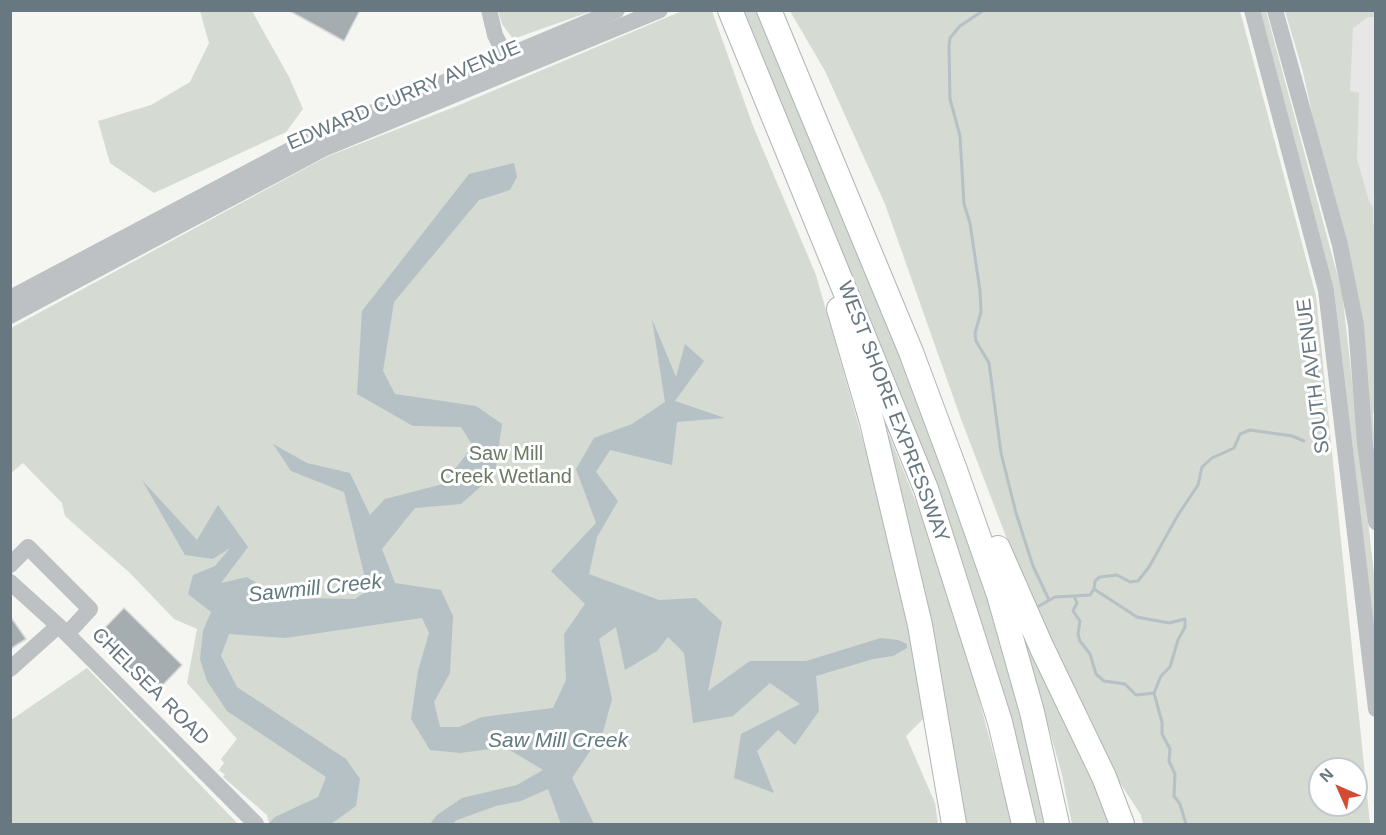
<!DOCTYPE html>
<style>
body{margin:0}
#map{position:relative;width:1386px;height:835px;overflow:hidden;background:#f5f5f2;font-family:Helvetica,sans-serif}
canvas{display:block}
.frame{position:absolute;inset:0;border:12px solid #677881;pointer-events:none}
.north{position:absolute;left:1308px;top:757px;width:60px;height:60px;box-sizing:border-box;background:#fff;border:2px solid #c2c9cd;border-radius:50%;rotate:315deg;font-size:16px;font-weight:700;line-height:24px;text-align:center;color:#677881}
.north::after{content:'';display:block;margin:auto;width:21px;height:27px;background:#d54a32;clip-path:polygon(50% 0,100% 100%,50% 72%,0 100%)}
</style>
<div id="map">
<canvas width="1386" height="835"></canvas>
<div class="frame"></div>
<div class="north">N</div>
</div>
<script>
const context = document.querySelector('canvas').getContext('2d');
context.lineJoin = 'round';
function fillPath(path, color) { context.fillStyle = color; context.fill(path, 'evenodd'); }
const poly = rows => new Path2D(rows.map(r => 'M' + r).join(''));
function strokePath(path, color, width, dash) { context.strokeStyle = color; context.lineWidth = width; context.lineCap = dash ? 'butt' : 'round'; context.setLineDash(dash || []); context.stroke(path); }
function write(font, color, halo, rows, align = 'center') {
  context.font = font + ' Helvetica,sans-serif'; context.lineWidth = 6; context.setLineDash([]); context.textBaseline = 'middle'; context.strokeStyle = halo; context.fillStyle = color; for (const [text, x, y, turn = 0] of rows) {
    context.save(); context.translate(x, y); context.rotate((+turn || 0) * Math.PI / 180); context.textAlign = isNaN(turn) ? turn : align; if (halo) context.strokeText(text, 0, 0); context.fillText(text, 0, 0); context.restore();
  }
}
fillPath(poly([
 [1375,11,1375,410,1299,44]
]), '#e6e7e6');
fillPath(poly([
 [200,11,252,11,289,77,303,109,286,132,154,193,110,163,98,121,151,105,190,82,209,43],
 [498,11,498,10,592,11,513,39,502,24],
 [682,11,712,11,753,126,816,275,899,568,921,682,924,718,906,736,935,803,938,824,269,823,267,815,223,777,225,775,219,770,224,763,221,759,237,739,187,683,197,629,174,619,131,574,65,516,62,503,23,463,11,473,11,328,326,157,457,106],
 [742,11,761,11,928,423,971,541,1024,717,1047,824,1034,824],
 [790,11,1240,11,1316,296,1370,824,1143,824,1141,815,1107,763,1015,560,961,419,885,204,825,71],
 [1320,769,1356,769,1356,805,1320,805],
 [1259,11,1266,11,1342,292,1375,583,1375,637,1334,289],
 [1285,11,1375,11,1375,17,1368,17,1353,28,1350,91,1359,93,1357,159,1369,201,1373,208,1373,225,1375,225,1376,412,1373,413,1375,460,1362,341,1303,72],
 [875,400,930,537,974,680,1012,824,961,824],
 [1016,610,1116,824,1072,824,1062,775],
 [87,668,238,824,11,824,11,720]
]), '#d5dad2');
fillPath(poly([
 [514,163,517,177,510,190,479,200,394,302,383,371,395,394,476,406,502,424,495,474,461,504,415,508,382,549,395,583,441,590,453,616,450,673,434,702,440,727,459,727,482,717,553,708,566,680,564,634,585,604,551,571,596,523,576,469,594,438,632,424,665,402,652,319,676,377,685,344,704,361,675,401,725,418,677,422,672,465,610,450,596,472,618,501,597,537,589,574,659,600,696,598,722,622,708,691,750,661,806,661,881,638,898,640,907,644,907,648,893,656,873,659,816,676,819,711,795,745,778,730,757,751,774,793,734,778,741,734,800,704,770,683,733,716,693,723,684,653,668,637,657,651,625,670,616,627,599,639,612,699,603,732,572,778,594,824,561,824,548,789,521,801,496,806,457,820,452,824,430,824,437,815,462,798,517,785,543,770,505,747,460,753,430,750,411,719,418,671,429,633,422,618,285,638,229,634,221,656,237,687,346,759,360,779,356,806,331,824,268,824,275,817,318,797,326,777,227,711,207,681,200,659,203,631,211,612,188,594,193,575,215,566,230,548,213,559,185,555,142,480,197,540,218,505,248,547,221,583,247,577,280,598,355,599,368,590,344,492,291,471,273,444,307,463,350,473,370,515,385,499,443,484,473,446,461,427,413,426,357,394,362,311,469,174]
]), '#b5c1c4');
strokePath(poly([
 [984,10,960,26,950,38,949,46,950,99,960,136,964,204,970,223,980,291,981,312,975,333,976,341,989,363,1001,453,1016,513,1033,566,1049,600],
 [1094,589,1137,617,1169,623,1185,619,1185,627,1178,640,1170,667,1161,676,1154,693,1162,722,1162,734,1170,749,1169,761,1175,774,1174,796,1180,804,1186,824],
 [1074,596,1077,603,1073,611,1080,621,1078,634,1080,641,1090,654,1096,674,1104,681,1125,684,1136,695,1154,693],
 [1039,606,1055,597,1090,595,1094,589,1095,581,1100,577,1117,575,1130,582,1138,581,1149,567,1178,515,1198,485,1202,467,1212,458,1234,448,1240,434,1250,430,1292,436,1304,441]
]), '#b5c1c4', 3);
const building = poly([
 [288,10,360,10,344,41,288,10],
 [124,608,182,665,154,694,96,637,124,608],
 [10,616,26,639,10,649,10,616]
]);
fillPath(building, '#a5adb1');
strokePath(building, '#d7d7d5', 1.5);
const highway = poly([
 [730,10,926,489,1000,722,1024,824],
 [769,10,911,352,955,470,999,595,1032,712,1057,824],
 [839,309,872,422,920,625,954,824],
 [998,548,1042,648,1104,777,1122,824]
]);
strokePath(highway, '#b0b5b7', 26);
strokePath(poly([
 [1374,224,1376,224]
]), '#b7babc', 2, [3, 3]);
strokePath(poly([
 [489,10,495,35,511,67],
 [1252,10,1326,290,1376,709],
 [1275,10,1340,245,1356,325,1365,444,1376,522],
 [10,298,316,136,617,10],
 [10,316,325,148,660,10],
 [10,565,28,547,90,609,67,634],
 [10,582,62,629,256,824],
 [10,669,58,626]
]), '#bdc1c4', 16);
strokePath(highway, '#fff', 24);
write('20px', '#677881', '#fff', [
 ["EDWARD CURRY AVENUE",404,96,-23],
 ["SOUTH AVENUE",1314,376,-97],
 ["WEST SHORE EXPRESSWAY",893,412,69],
 ["CHELSEA ROAD",150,687,45]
]);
write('20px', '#6b7965', '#fff', [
 ["Saw Mill",506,454],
 ["Creek Wetland",506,477]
]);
write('italic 21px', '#63797e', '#fff', [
 ["Sawmill Creek",315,589,-6],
 ["Saw Mill Creek",558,741]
]);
</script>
